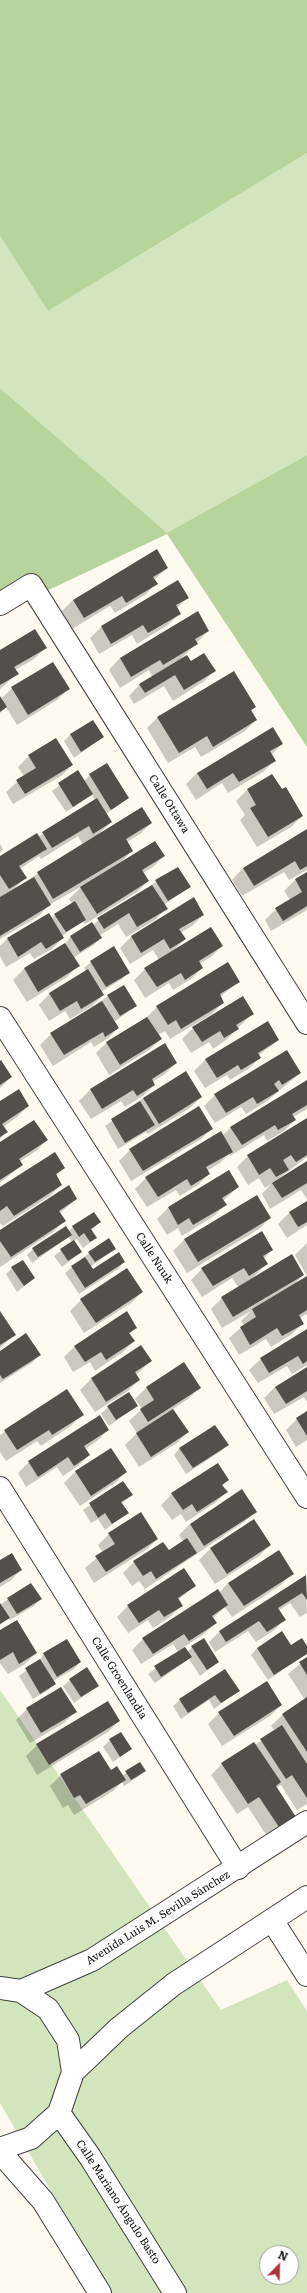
<!DOCTYPE html>
<meta charset="utf-8">
<style>
body{margin:0}
#map{position:relative;width:307px;height:2293px;overflow:hidden;background:#fefaf0;font-family:Literata,serif}
canvas{display:block}
.north{position:absolute;left:259px;top:2245px;width:40px;height:40px;box-sizing:border-box;background:#fff;border:1px solid #9f9f9f;border-radius:50%;rotate:23deg;font-size:11px;font-weight:700;line-height:16px;text-align:center;color:#0e0e0e}
.north::after{content:'';display:block;margin:auto;width:14px;height:18px;background:#b1323d;clip-path:polygon(50% 0,100% 100%,50% 72%,0 100%)}
</style>
<div id="map">
<canvas width="307" height="2293"></canvas>
<div class="north">N</div>
</div>
<script>
const context = document.querySelector('canvas').getContext('2d');
context.lineJoin = 'round';
function fillPath(path, color) { context.fillStyle = color; context.fill(path, 'evenodd'); }
const poly = rows => new Path2D(rows.map(r => 'M' + r).join(''));
function strokePath(path, color, width, dash) { context.strokeStyle = color; context.lineWidth = width; context.lineCap = dash ? 'butt' : 'round'; context.setLineDash(dash || []); context.stroke(path); }
function write(font, color, halo, rows, align = 'center') {
  context.font = font + ' Literata,serif'; context.lineWidth = 4; context.setLineDash([]); context.textBaseline = 'middle'; context.strokeStyle = halo; context.fillStyle = color; for (const [text, x, y, turn = 0] of rows) {
    context.save(); context.translate(x, y); context.rotate((+turn || 0) * Math.PI / 180); context.textAlign = isNaN(turn) ? turn : align; if (halo) context.strokeText(text, 0, 0); context.fillText(text, 0, 0); context.restore();
  }
}
fillPath(poly([
 [307,153,307,455,167,534,0,388,0,236,48,311],
 [0,1690,221,2010,287,1980,307,2011,307,2293,110,2293,0,2103],
 [267,2253,291,2253,291,2277,267,2277]
]), '#d3e5bc');
fillPath(poly([
 [0,0,307,0,307,153,48,311,0,236],
 [0,388,167,533,307,455,307,747,167,534,0,613]
]), '#b8d49d');
fillPath(poly([
 [157,551,167,568,154,580,156,584,145,595,115,613,110,606,72,629,62,611,73,600],
 [177,581,187,598,177,608,179,614,168,625,137,644,132,635,99,654,90,638,101,627],
 [197,612,208,631,182,658,214,671,203,682,173,701,164,686,134,704,129,696,140,684,152,677,149,670,120,688,109,670,120,658],
 [45,648,34,659,15,670,17,674,0,689,0,651],
 [12,688,68,689,57,700,17,725,6,707,0,713,0,698,1,699],
 [255,707,251,711,256,720,245,731,201,757,195,747,168,763,147,728,158,717],
 [93,721,103,737,74,758,64,741,70,735],
 [282,744,271,755,274,761,263,772,228,793,222,783,196,800,186,784,197,773],
 [29,756,72,765,61,776,13,804,6,792,24,776,18,767],
 [78,772,84,781,90,775,128,798,106,814,111,822,100,833,151,823,140,834,127,842,132,851,120,863,164,856,153,867,143,873,148,881,137,892,85,924,83,921,62,936,63,938,52,949,34,959,30,953,6,967,0,956,0,946,7,939,48,914,51,918,72,904,69,899,82,886,49,905,39,916,0,939,0,857,38,837,95,801,92,795,66,812,52,791],
 [78,836,83,845,14,889,26,877,20,869,39,856,41,859],
 [272,775,302,816,291,827,257,847,240,820,245,815,236,801,247,790],
 [307,830,307,870,289,880,284,872,242,896,232,880,243,868],
 [0,844,3,849,0,853],
 [177,868,189,887,164,905,166,908,155,920,126,937,118,924,99,936,100,938,94,945,73,958,78,966,67,977,27,1002,13,980,24,969,65,944,70,937,92,925],
 [307,873,307,910,271,931,265,920,276,909,290,900,284,891,295,880],
 [193,899,203,915,192,926,180,933,185,939,173,951,222,946,211,957,199,964,202,968,191,979,173,990,169,983,145,998,134,980,145,969,159,960,153,950,130,964,120,948,131,937],
 [91,962,129,972,122,979,101,992,103,995,92,1006,70,1019,65,1011,49,1021,39,1005,50,993,86,971,84,968],
 [238,982,220,997,223,1002,212,1014,170,1039,165,1031,158,1035,161,1039,149,1050,109,1075,96,1053,107,1042,146,1018,157,1007],
 [124,986,136,1006,114,1022,118,1028,107,1039,94,1047,91,1042,53,1066,40,1045,51,1034],
 [252,1014,226,1040,213,1049,209,1042,191,1053,182,1039,193,1028],
 [268,1022,278,1040,258,1056,260,1058,248,1069,230,1080,227,1075,205,1088,194,1071,205,1060],
 [165,1045,176,1063,165,1074,152,1082,154,1085,143,1096,125,1107,121,1101,91,1119,79,1101,90,1090],
 [0,1062,11,1077,0,1088],
 [300,1073,266,1102,246,1114,241,1107,215,1123,204,1106,215,1095],
 [307,1081,307,1109,293,1117,295,1120,284,1131,267,1141,264,1135,230,1156,229,1154,220,1163,207,1171,209,1174,198,1185,180,1196,176,1190,147,1207,135,1189,146,1178,222,1136,230,1128],
 [201,1097,190,1108,148,1134,146,1132,118,1149,105,1126,143,1098],
 [0,1103,28,1106,17,1117,3,1127,6,1132,0,1139],
 [307,1120,307,1157,278,1179,307,1162,307,1199,301,1190,270,1209,262,1194,272,1183,265,1188,259,1178,248,1185,237,1167,248,1156],
 [212,1128,201,1139,131,1181,119,1161,130,1150],
 [47,1140,36,1151,19,1162,22,1165,0,1183,0,1143],
 [64,1168,56,1176,61,1185,50,1196,3,1226,0,1223,0,1188],
 [229,1171,238,1187,223,1201,225,1205,214,1216,182,1236,178,1228,167,1235,157,1219,168,1208],
 [256,1197,270,1218,259,1229,187,1273,173,1251,184,1240],
 [76,1199,59,1214,64,1221,53,1232,0,1267,0,1231],
 [307,1202,307,1225,287,1238,278,1224,289,1213],
 [100,1222,91,1230,96,1238,83,1248,77,1239,74,1241,81,1252,62,1267,54,1256,72,1242,69,1237,32,1263,27,1255,33,1249,68,1232,73,1227],
 [307,1243,307,1276,295,1255],
 [115,1249,90,1267,93,1270,124,1262,118,1269,79,1294,65,1273,89,1253],
 [272,1250,263,1259,266,1264,252,1279,303,1275,294,1285,307,1277,307,1314,299,1318,302,1324,291,1335,271,1347,266,1339,239,1355,229,1338,244,1325,241,1321,251,1311,222,1328,211,1309,222,1298,239,1288,232,1278,202,1297,191,1280,202,1269],
 [12,1268,34,1278,17,1292,6,1274],
 [142,1292,131,1303,84,1333,70,1311,81,1300],
 [0,1312,14,1335,0,1348],
 [136,1328,129,1334,134,1341,123,1352,95,1371,90,1362,73,1372,64,1357,75,1346],
 [307,1330,307,1365,292,1374,287,1366,258,1383,249,1370,261,1359],
 [141,1346,151,1361,136,1375,139,1380,128,1391,95,1412,80,1390,91,1379],
 [0,1352,39,1355,33,1362,0,1383],
 [184,1364,199,1388,188,1399,173,1409,188,1432,177,1443,139,1467,125,1445,137,1433,129,1421,142,1409,135,1399,146,1388],
 [307,1368,307,1402,304,1397,274,1414,264,1398,275,1387],
 [67,1391,82,1414,71,1426,41,1446,37,1441,6,1461,0,1452,0,1435],
 [137,1406,109,1426,101,1414,108,1407],
 [307,1412,307,1440,296,1447,286,1430,297,1419],
 [99,1416,108,1430,97,1441,85,1449,89,1455,78,1466,63,1476,57,1467,26,1487,18,1473,29,1462],
 [227,1445,221,1451,186,1474,174,1455,180,1448],
 [111,1449,126,1472,115,1483,80,1506,64,1483,75,1472],
 [227,1480,222,1486,226,1492,215,1503,186,1522,181,1514,172,1520,161,1505,172,1494],
 [123,1482,132,1495,121,1504,127,1513,105,1530,98,1519,91,1523,83,1510],
 [256,1511,244,1522,145,1589,139,1581,132,1586,123,1573,134,1562,168,1552,184,1542,179,1535,190,1524],
 [254,1521,270,1545,259,1556,215,1584,199,1560,210,1549],
 [109,1534,157,1539,146,1550,94,1583,85,1568,103,1553,98,1545],
 [0,1562,21,1570,10,1581,0,1587],
 [292,1573,281,1585,232,1617,225,1607,213,1618,216,1623,204,1634,184,1647,187,1652,192,1647,218,1662,200,1676,189,1659,155,1683,148,1674,178,1652,173,1644,141,1664,132,1650,143,1639,219,1593,228,1583],
 [305,1576,307,1613,300,1617,290,1603,278,1611,284,1620,273,1631,256,1642,248,1631,215,1652,209,1642,220,1631],
 [195,1585,178,1600,181,1606,170,1617,153,1628,148,1620,128,1633,117,1617,128,1606],
 [8,1599,40,1599,34,1606,10,1620,9,1617,0,1625,0,1605],
 [0,1632,36,1653,25,1664,8,1674,0,1663],
 [67,1640,80,1662,74,1669,53,1681,54,1684,48,1690,33,1699,19,1676,38,1662,44,1654],
 [291,1646,307,1648,307,1653,268,1680,251,1655,257,1648],
 [307,1658,307,1804,297,1810,281,1785,276,1788,294,1817,268,1838,248,1807,237,1814,211,1775,222,1764,255,1745,275,1731,271,1726,282,1715,305,1700,288,1674],
 [225,1670,238,1691,214,1709,209,1700,181,1719,173,1706,180,1700],
 [70,1680,98,1686,74,1703,63,1686],
 [281,1705,270,1716,222,1746,208,1724,219,1713],
 [27,1709,75,1712,64,1723,30,1743,16,1720],
 [119,1721,108,1732,37,1775,26,1756,37,1745],
 [110,1740,131,1749,113,1762,103,1747],
 [140,1763,144,1771,138,1777,124,1786,122,1782,113,1791,74,1815,68,1805,63,1808,50,1786,61,1775,122,1776]
]), '#0003');
fillPath(poly([
 [157,549,168,568,153,577,158,584,126,603,122,596,84,618,73,600],
 [178,580,189,598,176,605,181,614,148,633,143,625,111,644,101,626],
 [198,611,209,631,195,639,198,644,163,665,160,660,131,677,120,658],
 [35,629,47,648,14,667,19,674,0,685,0,650],
 [204,653,216,671,184,690,175,675,145,693,139,684,187,655,191,661],
 [53,662,70,689,28,715,11,687],
 [234,671,256,707,251,710,257,720,213,747,207,736,179,753,157,717],
 [0,696,7,707,0,712],
 [93,720,104,737,81,752,70,734],
 [273,727,283,744,270,751,276,761,239,782,233,773,207,789,197,773],
 [56,738,73,765,25,794,16,780,36,768,28,755],
 [107,763,129,798,111,810,89,774],
 [78,770,93,794,73,807,58,783],
 [272,774,282,789,286,787,303,816,268,837,250,808,256,805,247,789],
 [97,798,112,822,93,834,89,826,52,848,42,832],
 [142,807,152,823,126,839,133,851,53,899,37,872],
 [307,829,307,866,300,870,295,861,254,886,243,868],
 [37,833,47,849,19,866,27,878,9,889,0,875,0,856],
 [155,841,165,856,142,870,149,881,97,914,80,887],
 [178,867,191,887,168,901,155,880],
 [307,872,307,906,283,921,275,908,302,892,295,879],
 [34,877,51,905,0,936,0,897],
 [152,885,168,909,137,927,129,913,104,929,97,918],
 [194,897,204,915,179,929,186,939,170,949,164,939,141,953,131,936],
 [75,901,86,920,66,932,54,914],
 [49,913,64,938,46,949,41,942,18,957,7,938],
 [92,922,102,938,80,952,70,936],
 [211,927,223,946,199,961,203,968,185,980,181,973,157,987,144,968],
 [65,943,80,966,38,992,24,968],
 [114,946,130,973,106,987,90,961],
 [228,962,240,982,220,994,224,1003,181,1029,176,1020,168,1025,156,1006],
 [88,969,104,995,81,1009,77,1001,60,1011,49,993],
 [124,985,137,1006,120,1016,107,995],
 [243,996,254,1014,236,1025,239,1029,224,1038,220,1031,202,1042,192,1027],
 [102,1001,119,1028,105,1037,103,1032,64,1055,50,1033],
 [147,1017,162,1039,120,1065,106,1042],
 [268,1021,279,1040,258,1053,261,1058,241,1070,238,1065,217,1078,205,1059],
 [165,1043,177,1063,152,1079,155,1085,137,1096,133,1090,102,1109,90,1089],
 [287,1050,301,1073,282,1085,279,1080,274,1084,279,1091,257,1104,253,1097,226,1113,214,1094],
 [1,1060,12,1077,0,1085,0,1061],
 [186,1071,202,1097,159,1124,143,1098],
 [307,1080,307,1105,292,1114,296,1120,278,1130,275,1125,242,1145,230,1127],
 [19,1089,29,1106,2,1124,8,1132,0,1137,0,1101],
 [140,1101,155,1125,125,1143,111,1119],
 [199,1106,213,1129,143,1171,129,1149],
 [307,1118,307,1155,296,1162,291,1155,283,1160,289,1170,276,1177,270,1168,259,1175,247,1155],
 [34,1120,48,1140,19,1159,23,1165,0,1180,0,1142],
 [221,1131,233,1152,206,1167,210,1174,191,1186,187,1179,158,1197,145,1177],
 [55,1152,65,1168,56,1174,62,1185,14,1216,7,1206,0,1211,0,1187],
 [307,1161,307,1183,282,1198,272,1183],
 [229,1170,239,1187,222,1198,227,1205,193,1225,189,1218,178,1225,168,1207],
 [69,1185,77,1199,59,1211,66,1221,11,1257,0,1241,0,1230],
 [257,1195,271,1218,198,1262,184,1239],
 [307,1201,307,1222,298,1227,289,1212],
 [94,1212,101,1222,91,1229,97,1238,90,1242,84,1233,79,1237,72,1226],
 [66,1226,72,1235,38,1257,32,1248],
 [262,1231,273,1250,263,1256,268,1264,249,1276,244,1268,213,1286,201,1268],
 [109,1238,116,1249,95,1262,88,1252],
 [74,1240,82,1252,68,1261,60,1249],
 [119,1252,125,1262,85,1288,71,1266,85,1257,93,1269],
 [292,1254,304,1275,233,1317,221,1297],
 [23,1260,35,1278,24,1286,11,1267],
 [127,1268,143,1292,96,1323,80,1299],
 [307,1276,307,1310,299,1315,304,1324,282,1336,277,1328,250,1345,240,1327,256,1317,252,1309],
 [0,1311,16,1335,0,1345],
 [127,1311,137,1328,129,1333,135,1341,106,1360,101,1352,85,1362,74,1346],
 [307,1329,307,1361,303,1364,298,1356,269,1373,260,1358],
 [26,1333,41,1355,3,1379,0,1375,0,1351],
 [141,1345,152,1361,135,1372,140,1380,106,1402,91,1378],
 [184,1362,201,1388,148,1422,140,1409,154,1400,146,1387],
 [307,1367,307,1391,286,1404,275,1387],
 [67,1389,84,1415,52,1435,49,1430,17,1450,4,1430],
 [129,1392,138,1406,116,1420,107,1406],
 [173,1409,189,1432,151,1457,136,1433],
 [307,1411,307,1436,296,1418],
 [100,1415,109,1430,84,1446,90,1455,74,1466,68,1457,38,1477,28,1461],
 [215,1425,229,1445,193,1468,179,1448],
 [111,1448,127,1472,91,1496,75,1471],
 [218,1463,229,1480,222,1485,228,1492,197,1512,192,1504,183,1510,171,1493],
 [123,1481,133,1495,121,1502,129,1513,112,1524,105,1513,98,1518,89,1503],
 [242,1489,257,1512,204,1546,190,1524],
 [141,1512,158,1539,106,1572,95,1556,115,1544,108,1533],
 [254,1519,271,1545,227,1574,210,1548],
 [187,1538,197,1553,156,1579,151,1571,143,1576,133,1561,163,1542,169,1550],
 [279,1550,294,1574,244,1606,228,1583],
 [12,1553,22,1570,0,1583,0,1560],
 [184,1568,196,1586,178,1598,183,1606,164,1617,159,1610,139,1623,127,1605],
 [306,1575,307,1600,302,1593,278,1608,286,1620,267,1632,259,1621,226,1642,219,1631],
 [31,1583,42,1599,17,1614,7,1598],
 [218,1589,228,1605,212,1616,217,1623,189,1641,184,1634,153,1654,142,1638],
 [0,1603,10,1618,0,1624],
 [17,1620,37,1653,19,1664,13,1652,0,1660,0,1630],
 [282,1631,291,1645,302,1638,307,1646,307,1654,274,1675,257,1648],
 [204,1638,219,1662,207,1670,191,1646],
 [67,1639,81,1662,57,1677,43,1653],
 [185,1647,192,1657,161,1677,154,1666],
 [307,1657,307,1675,299,1662],
 [40,1659,56,1684,40,1694,25,1668],
 [87,1667,99,1686,81,1697,69,1679],
 [225,1669,240,1691,221,1703,215,1695,188,1713,179,1699],
 [267,1681,282,1705,234,1736,218,1712],
 [61,1687,77,1712,41,1733,26,1708],
 [307,1697,307,1752,282,1714],
 [108,1701,120,1721,49,1765,36,1744],
 [282,1725,307,1764,307,1798,292,1775,286,1779,260,1739],
 [121,1732,132,1749,120,1757,109,1739],
 [254,1742,281,1782,276,1786,296,1817,279,1827,259,1797,248,1804,221,1763],
 [99,1751,111,1770,117,1766,126,1780,86,1804,80,1795,74,1798,60,1774],
 [140,1762,146,1771,131,1780,125,1771]
]), '#554f4b');
const minor = poly([
 [0,604,31,585,307,1023],
 [0,1018,307,1497],
 [0,1488,238,1868],
 [272,1920,307,1975],
 [59,2113,90,2157,175,2293],
 [0,2152,43,2201,100,2293]
]);
const tertiary = poly([
 [0,1988,21,1991,92,1960,307,1822],
 [21,1991,48,2009,68,2040,73,2072],
 [0,2149,31,2138,59,2113,73,2072,119,2028,174,1984,307,1897]
]);
strokePath(minor, '#414141', 24);
strokePath(tertiary, '#414141', 24);
strokePath(minor, '#fff', 22);
strokePath(tertiary, '#fff', 22);
write('11px', '#0e0e0e', '#fff', [
 ["Calle Ottawa",169,804,58],
 ["Calle Nuuk",154,1258,57],
 ["Calle Groenlandia",119,1678,58],
 ["Avenida Luis M. Sevilla Sánchez",158,1918,-32],
 ["Calle Mariano Ángulo Basto",118,2202,57]
]);
</script>
